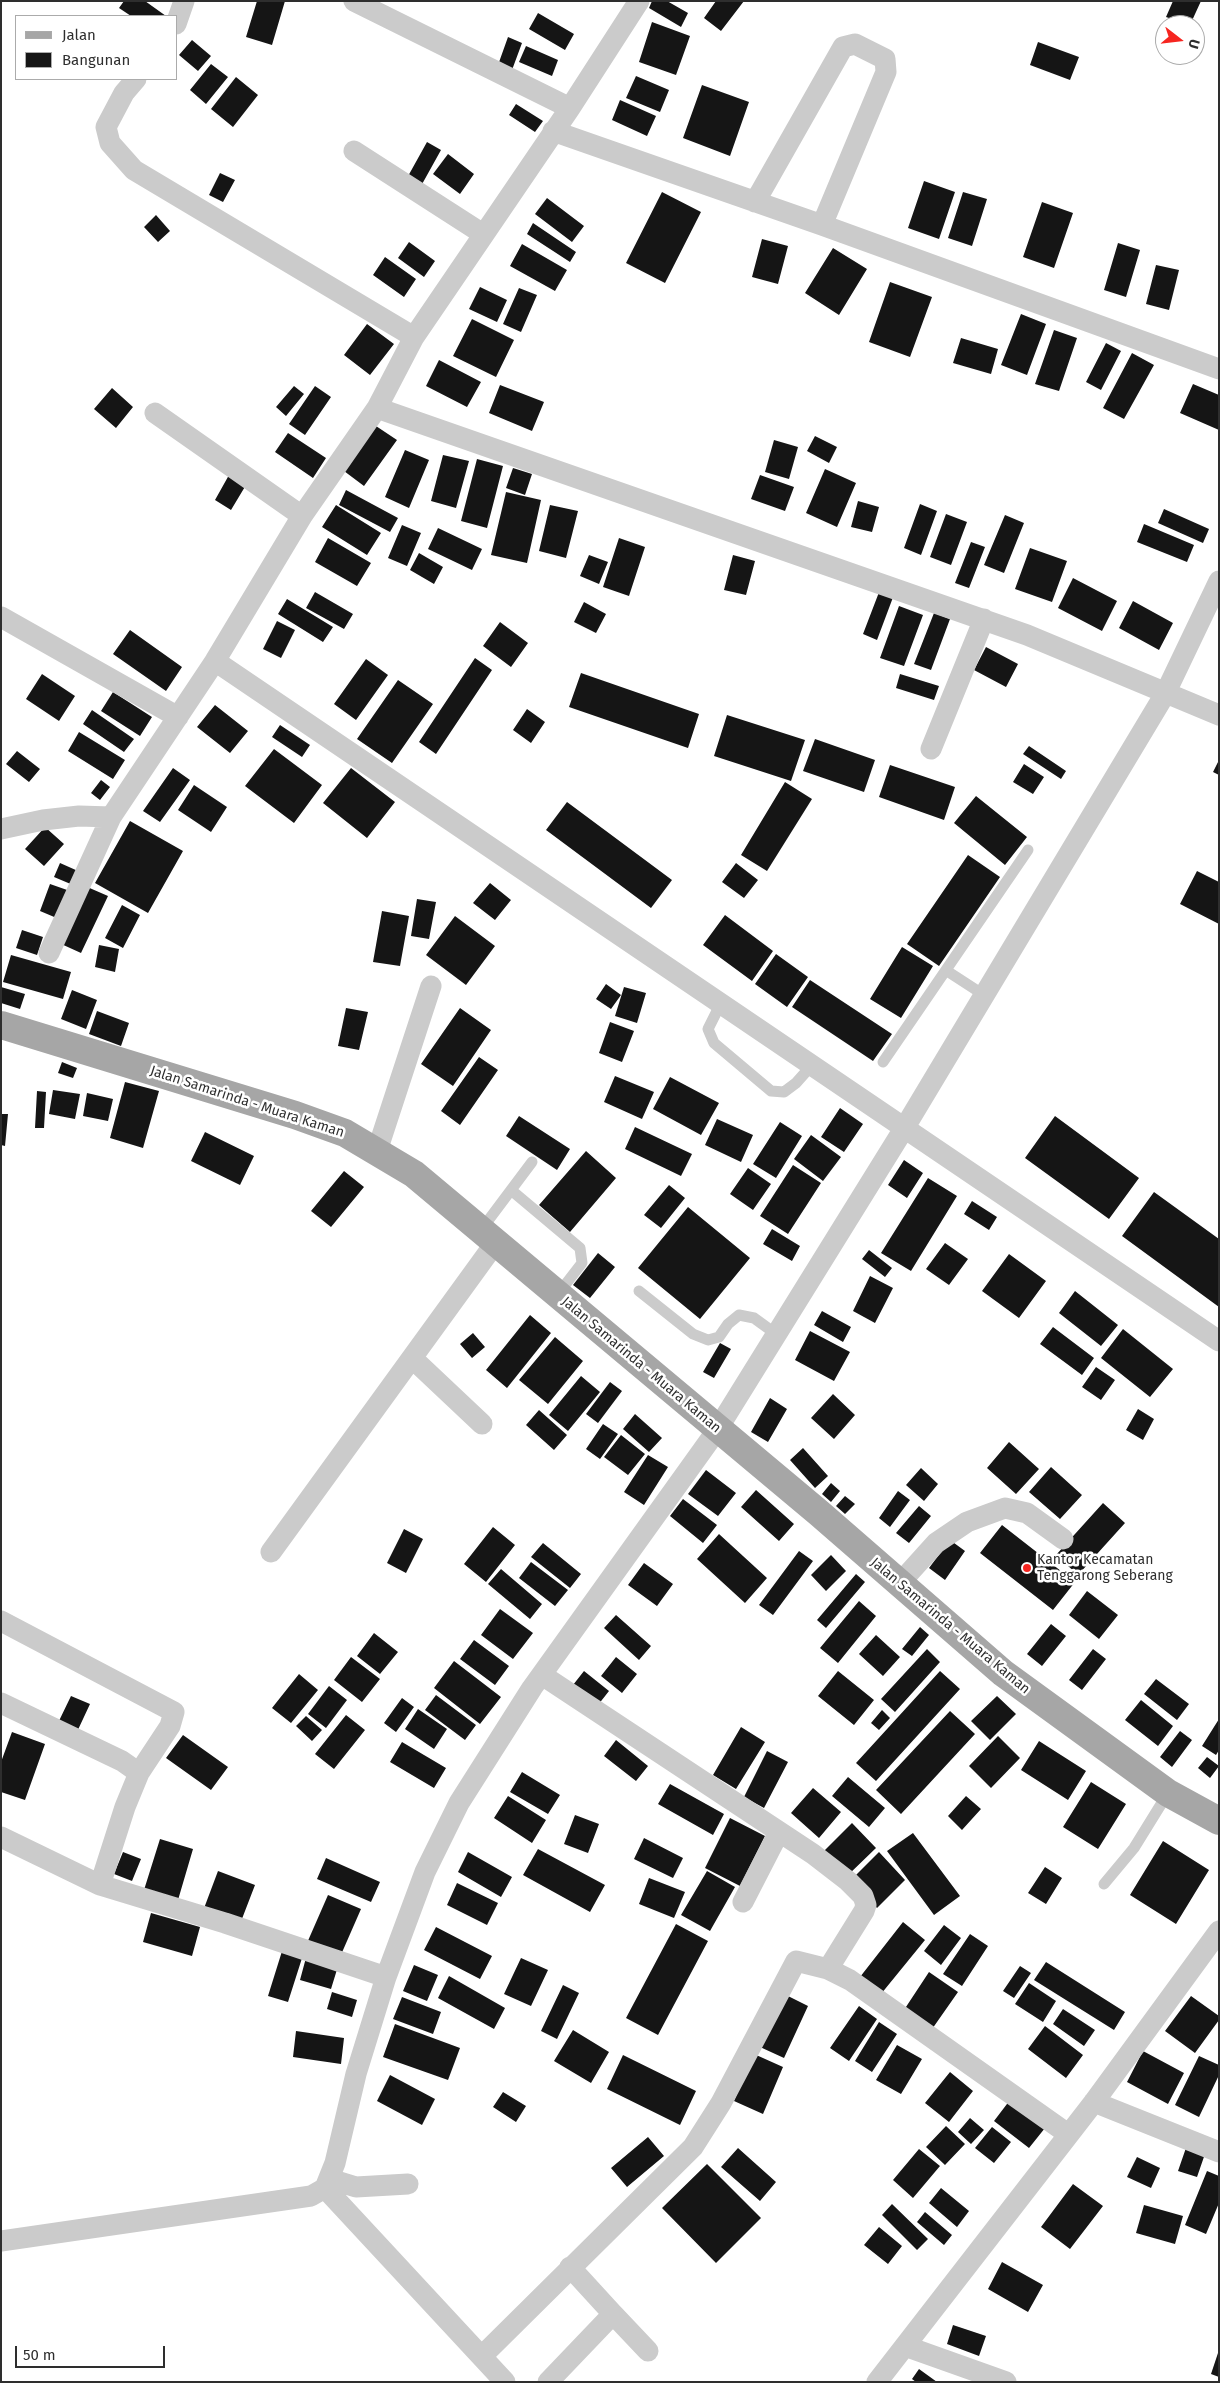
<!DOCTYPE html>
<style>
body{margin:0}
#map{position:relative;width:1220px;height:2383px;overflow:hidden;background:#fff;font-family:"Fira Sans",sans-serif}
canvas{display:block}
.frame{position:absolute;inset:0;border:2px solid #2e2e2e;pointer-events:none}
.legend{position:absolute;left:15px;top:15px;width:162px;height:65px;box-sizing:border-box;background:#fff;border:1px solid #ababab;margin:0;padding:6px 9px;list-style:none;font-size:15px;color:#2e2e2e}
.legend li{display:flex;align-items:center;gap:10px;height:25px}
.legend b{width:25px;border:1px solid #ababab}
.north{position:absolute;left:1155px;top:15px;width:50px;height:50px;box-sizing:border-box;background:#fff;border:1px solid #ababab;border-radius:50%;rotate:106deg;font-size:14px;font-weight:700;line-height:20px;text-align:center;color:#2e2e2e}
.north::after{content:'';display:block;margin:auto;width:18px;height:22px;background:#f62520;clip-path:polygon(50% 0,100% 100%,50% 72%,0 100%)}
.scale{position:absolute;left:15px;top:2346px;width:150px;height:22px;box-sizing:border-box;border:2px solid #2e2e2e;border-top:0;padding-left:6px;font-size:15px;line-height:18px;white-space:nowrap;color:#2e2e2e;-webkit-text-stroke:4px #fff;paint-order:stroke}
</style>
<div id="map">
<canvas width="1220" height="2383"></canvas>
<div class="frame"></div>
<ul class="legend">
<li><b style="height:6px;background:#a6a6a6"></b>Jalan</li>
<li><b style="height:14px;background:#151515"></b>Bangunan</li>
</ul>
<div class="north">U</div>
<div class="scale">50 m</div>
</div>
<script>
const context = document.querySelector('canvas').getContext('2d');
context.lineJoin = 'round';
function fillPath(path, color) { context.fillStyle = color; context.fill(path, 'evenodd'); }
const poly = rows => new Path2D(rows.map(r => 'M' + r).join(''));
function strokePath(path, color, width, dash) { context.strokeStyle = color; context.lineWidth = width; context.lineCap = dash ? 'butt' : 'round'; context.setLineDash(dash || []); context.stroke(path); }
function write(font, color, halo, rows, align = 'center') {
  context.font = font + ' "Fira Sans",sans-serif'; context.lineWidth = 5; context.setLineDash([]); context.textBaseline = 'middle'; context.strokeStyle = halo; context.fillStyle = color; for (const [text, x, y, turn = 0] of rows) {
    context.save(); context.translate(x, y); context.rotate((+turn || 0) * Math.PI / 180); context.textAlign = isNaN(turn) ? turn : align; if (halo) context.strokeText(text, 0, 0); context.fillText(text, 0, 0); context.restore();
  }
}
fillPath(poly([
 [124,1,145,1,166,16,131,16,119,8],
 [257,1,285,1,272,45,246,37],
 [652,1,667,1,688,13,681,27,649,8],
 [716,1,744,1,721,31,704,18],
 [1173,1,1201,1,1190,25,1166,17],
 [538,13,574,34,565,50,529,29],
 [652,22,690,36,676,75,639,62],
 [508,37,522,43,512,70,498,65],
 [192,40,211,56,198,71,179,55],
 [1038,42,1079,57,1070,80,1030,65],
 [526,46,558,60,552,76,519,62],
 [211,64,228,77,206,104,190,90],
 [636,76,669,90,660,112,626,98],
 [236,77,258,95,233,127,211,109],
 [702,85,749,102,730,156,683,138],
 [620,100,656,116,647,136,612,120],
 [516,104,543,121,535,132,509,115],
 [427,142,441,150,421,186,407,178],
 [448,154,474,174,460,194,433,174],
 [220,173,235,180,223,202,209,195],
 [924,181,955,192,939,239,908,228],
 [662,192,701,212,665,283,626,263],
 [963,192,987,199,972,246,948,238],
 [547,198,584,226,572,242,535,214],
 [1042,202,1073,213,1054,268,1023,257],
 [156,215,170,231,158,242,144,227],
 [533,223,576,252,570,262,527,234],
 [762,239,788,246,778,284,752,277],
 [409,242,435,261,424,277,398,258],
 [1118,243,1140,250,1126,297,1104,290],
 [522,244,567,270,555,291,510,266],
 [833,248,867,269,839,315,805,293],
 [385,257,416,279,404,297,373,275],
 [1156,265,1179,270,1169,310,1146,304],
 [890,282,932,297,910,357,869,342],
 [480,287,507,300,497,322,469,309],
 [519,288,537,295,521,332,503,324],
 [1021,314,1046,324,1027,375,1001,365],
 [472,319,514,340,496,377,453,356],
 [367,324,394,344,370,375,344,355],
 [1054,330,1077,338,1059,391,1035,384],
 [961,338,998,349,991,374,953,363],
 [1106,343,1121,351,1101,390,1086,382],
 [1132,353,1154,365,1124,419,1103,408],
 [439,360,481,382,467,407,426,386],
 [1193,384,1219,395,1219,430,1180,413],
 [500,385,544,402,532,431,489,413],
 [294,386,304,394,286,416,276,407],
 [315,386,331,397,305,435,289,424],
 [112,388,133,407,116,428,94,409],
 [376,426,397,440,364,486,344,471],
 [288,433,326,458,313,478,275,452],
 [815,436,837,447,829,463,807,451],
 [774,440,798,447,789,479,765,472],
 [405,450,429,460,409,508,385,497],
 [443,455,469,461,456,508,431,501],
 [477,459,503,466,487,528,461,521],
 [513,468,532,474,525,495,506,488],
 [825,469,856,483,837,527,806,513],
 [229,475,246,485,231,510,215,500],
 [760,475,794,487,785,511,751,499],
 [346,490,398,518,390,532,339,505],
 [506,492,541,500,527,563,491,555],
 [858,501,879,507,872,532,851,527],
 [920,504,937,511,921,555,904,548],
 [336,505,381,533,367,555,322,527],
 [550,505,578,511,566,558,539,551],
 [1164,509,1209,529,1203,543,1158,523],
 [946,514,967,522,951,565,930,557],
 [1005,515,1024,523,1004,573,984,565],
 [1144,524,1194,545,1187,562,1137,542],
 [402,525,421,533,407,566,388,558],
 [438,528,482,549,472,570,428,549],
 [328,538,371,563,357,586,315,562],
 [619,538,645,547,629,596,603,587],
 [971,542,985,547,969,588,955,583],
 [1030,548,1067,561,1052,602,1015,589],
 [419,553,443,567,434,584,410,570],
 [589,555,608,562,599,584,580,576],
 [733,555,755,561,746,595,724,590],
 [1073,578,1117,601,1102,631,1058,608],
 [881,587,895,592,877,640,863,634],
 [315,592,353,614,344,629,306,608],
 [287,599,333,627,323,642,278,614],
 [1133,601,1173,623,1159,650,1119,628],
 [584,602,606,614,596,633,574,622],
 [899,606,923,615,904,666,880,658],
 [934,613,950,619,931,670,914,664],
 [277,621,295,630,281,658,263,649],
 [500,622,528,643,511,667,483,646],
 [130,630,182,667,166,691,113,654],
 [986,647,1018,664,1006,687,974,670],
 [475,658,492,670,436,754,419,742],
 [366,659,388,675,356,720,334,704],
 [581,673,699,714,688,748,569,707],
 [42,674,75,696,59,721,26,699],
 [900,674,939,686,934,700,896,688],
 [398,680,433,704,392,763,357,739],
 [113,692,152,717,140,736,101,711],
 [215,705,248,731,230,753,197,727],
 [527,709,545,722,531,743,513,730],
 [92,710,134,739,124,752,83,724],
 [727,715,805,740,791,781,714,756],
 [280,725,310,745,302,757,272,737],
 [79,732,125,760,113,779,68,751],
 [815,739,875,760,864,792,803,771],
 [1029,746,1066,771,1061,779,1023,754],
 [274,749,322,785,294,823,245,786],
 [17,751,40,769,29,782,6,764],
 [1219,760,1219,775,1213,772],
 [1024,764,1044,777,1033,794,1013,782],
 [890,765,955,787,944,820,879,797],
 [173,768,190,780,160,822,143,811],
 [351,768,395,802,367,838,323,803],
 [101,780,110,787,100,800,91,793],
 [785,782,812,799,767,871,741,855],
 [194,785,227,807,211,832,178,810],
 [976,796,1027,837,1005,865,954,823],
 [567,802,672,880,651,908,546,830],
 [130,821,183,851,148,913,95,883],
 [45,827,64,844,44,866,25,849],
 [968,855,1000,877,939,966,907,944],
 [60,863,78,871,73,885,54,877],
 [736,863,758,880,744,898,722,882],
 [1197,871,1219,882,1219,924,1180,904],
 [490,883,511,900,495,920,473,903],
 [50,884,70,891,59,919,40,911],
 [85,886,108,896,81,953,59,943],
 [417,899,436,902,429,939,411,936],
 [122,905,140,915,123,948,105,938],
 [382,911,409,916,400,966,373,962],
 [725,915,773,951,752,981,703,945],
 [455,916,495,946,466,985,426,955],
 [22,930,43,937,37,955,16,948],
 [99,945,119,949,115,972,95,967],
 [902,947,933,966,901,1018,870,999],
 [776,954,808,977,787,1007,755,984],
 [11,955,71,972,63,999,3,982],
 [810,980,892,1034,873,1061,792,1007],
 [606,984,621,995,611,1009,596,999],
 [1,987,25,994,20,1009,1,1003],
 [624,987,646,993,637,1023,615,1016],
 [72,990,97,1000,86,1029,61,1019],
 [346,1008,368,1012,359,1050,338,1046],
 [460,1008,491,1030,453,1086,421,1064],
 [97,1011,129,1023,121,1046,89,1034],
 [610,1022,634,1031,622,1062,599,1053],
 [479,1057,498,1070,460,1125,441,1111],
 [62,1062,77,1068,73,1078,58,1073],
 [615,1076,654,1092,642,1119,604,1102],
 [670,1077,719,1103,701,1135,653,1109],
 [125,1082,159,1091,143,1148,110,1138],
 [53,1090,80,1094,75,1119,49,1114],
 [37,1091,46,1092,44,1128,35,1128],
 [87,1093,113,1099,108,1121,83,1116],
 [840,1108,863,1124,844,1152,821,1137],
 [1,1114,8,1114,5,1146,1,1145],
 [519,1116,570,1149,557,1170,506,1136],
 [1055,1116,1139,1178,1109,1219,1025,1158],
 [717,1119,753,1135,741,1162,705,1145],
 [780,1122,802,1136,776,1178,753,1164],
 [635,1127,692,1154,681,1176,625,1149],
 [205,1132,254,1156,240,1185,191,1161],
 [811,1135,841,1157,823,1181,794,1159],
 [586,1151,616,1178,570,1232,539,1205],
 [904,1160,923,1173,907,1198,888,1185],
 [793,1165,821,1183,788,1234,760,1216],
 [748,1168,771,1184,753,1210,730,1194],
 [344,1171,364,1187,331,1227,311,1211],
 [928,1178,957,1196,911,1271,881,1253],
 [669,1185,685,1198,661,1228,644,1215],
 [1154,1192,1219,1239,1219,1307,1122,1236],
 [972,1201,997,1217,989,1230,964,1214],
 [688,1207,750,1258,700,1319,638,1268],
 [772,1229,800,1246,792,1261,763,1244],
 [945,1243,968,1259,949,1285,926,1269],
 [869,1250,892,1268,885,1277,862,1259],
 [598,1253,615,1267,590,1298,573,1285],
 [1009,1254,1046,1281,1019,1318,982,1291],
 [870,1276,893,1288,875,1323,853,1311],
 [1075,1291,1118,1325,1101,1346,1059,1313],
 [822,1311,851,1327,843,1342,814,1325],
 [530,1315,551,1333,507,1388,486,1370],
 [1053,1327,1094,1358,1082,1375,1040,1344],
 [1123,1329,1173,1369,1150,1397,1101,1358],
 [810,1331,850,1352,834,1381,795,1360],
 [473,1333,485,1347,472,1358,460,1344],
 [555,1337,583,1361,548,1404,519,1380],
 [720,1343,731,1349,714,1378,703,1372],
 [1096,1367,1115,1380,1101,1400,1082,1387],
 [581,1376,600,1392,568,1431,549,1415],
 [610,1382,622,1391,598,1423,586,1414],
 [833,1394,855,1415,834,1439,811,1418],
 [770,1398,787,1409,768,1442,751,1432],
 [1138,1409,1154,1419,1143,1440,1126,1430],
 [539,1410,567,1435,554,1450,526,1425],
 [635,1414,662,1438,649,1452,623,1429],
 [603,1424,618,1434,600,1459,586,1449],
 [621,1435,645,1454,628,1475,604,1457],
 [1009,1442,1039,1469,1016,1494,987,1468],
 [803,1448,828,1476,815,1488,790,1460],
 [648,1455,668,1467,644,1505,624,1492],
 [1051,1467,1082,1495,1060,1519,1029,1492],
 [921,1468,938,1484,924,1501,906,1485],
 [706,1470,736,1493,718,1516,688,1494],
 [831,1483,840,1491,831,1502,822,1494],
 [756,1490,794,1524,779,1541,741,1507],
 [898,1491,910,1500,890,1527,879,1518],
 [845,1496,855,1504,845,1514,836,1506],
 [683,1499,717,1525,703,1543,670,1516],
 [1103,1503,1125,1523,1078,1575,1056,1555],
 [919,1506,931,1516,909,1543,896,1533],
 [1002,1525,1075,1582,1053,1610,980,1553],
 [493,1527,515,1545,486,1582,464,1564],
 [404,1529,423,1539,406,1573,387,1563],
 [719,1534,767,1578,745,1603,697,1559],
 [950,1540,965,1551,945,1580,929,1568],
 [543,1543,581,1574,570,1588,531,1557],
 [799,1551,813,1561,773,1615,759,1605],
 [831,1555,846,1571,826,1591,811,1575],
 [531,1562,568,1590,555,1606,519,1578],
 [644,1563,673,1584,657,1606,628,1585],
 [501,1569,542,1604,530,1619,488,1584],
 [856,1574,865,1582,826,1628,817,1620],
 [1087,1591,1118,1615,1099,1639,1069,1615],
 [859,1601,876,1616,838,1663,820,1648],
 [500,1609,533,1633,513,1659,481,1635],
 [616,1615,651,1646,639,1660,604,1628],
 [1051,1624,1066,1636,1042,1666,1027,1654],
 [920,1627,929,1635,912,1656,902,1649],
 [374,1633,398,1652,380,1674,357,1656],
 [876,1635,900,1657,883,1676,859,1654],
 [474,1640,509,1666,495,1685,460,1659],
 [927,1649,940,1662,895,1712,881,1699],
 [1093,1649,1106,1659,1082,1690,1069,1680],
 [351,1657,380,1679,362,1702,334,1680],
 [616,1657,637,1674,622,1693,601,1676],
 [454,1661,501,1697,480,1724,434,1688],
 [584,1671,609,1691,598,1705,573,1685],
 [838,1671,874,1700,854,1725,818,1696],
 [940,1671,960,1689,876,1781,856,1763],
 [299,1674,318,1690,291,1723,272,1708],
 [1156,1679,1189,1704,1177,1720,1144,1694],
 [329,1686,347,1700,326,1728,308,1714],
 [436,1695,476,1725,465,1740,425,1710],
 [71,1696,90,1704,76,1734,57,1725],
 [997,1696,1016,1714,990,1740,971,1721],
 [402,1698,414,1707,396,1732,384,1723],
 [1141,1700,1173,1726,1158,1746,1125,1720],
 [418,1709,447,1729,434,1749,405,1729],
 [882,1710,890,1718,879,1730,871,1723],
 [950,1711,975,1734,901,1814,876,1790],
 [346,1715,365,1730,334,1769,315,1754],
 [306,1716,322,1730,312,1741,296,1726],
 [1219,1719,1219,1750,1216,1755,1202,1746],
 [741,1727,765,1742,736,1789,713,1775],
 [1180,1731,1192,1740,1172,1767,1160,1757],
 [12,1732,45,1744,25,1800,1,1792,1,1762],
 [183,1735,228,1767,211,1790,166,1758],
 [998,1736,1020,1758,991,1788,969,1766],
 [616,1740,648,1766,636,1781,604,1756],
 [1039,1741,1086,1771,1068,1800,1021,1770],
 [402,1742,446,1768,434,1788,390,1762],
 [767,1751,788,1762,764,1808,744,1797],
 [1207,1757,1219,1766,1210,1778,1198,1768],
 [522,1772,560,1795,548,1814,510,1792],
 [848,1777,885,1808,869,1827,832,1796],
 [1091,1782,1126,1804,1098,1849,1063,1827],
 [670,1784,724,1814,713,1835,658,1804],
 [813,1788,841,1812,819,1838,791,1813],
 [508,1796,546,1820,532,1843,494,1818],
 [966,1796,981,1809,962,1830,948,1816],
 [575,1815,599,1824,588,1853,564,1844],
 [730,1818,765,1836,740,1886,705,1868],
 [852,1823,876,1848,846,1877,822,1853],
 [913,1833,960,1896,934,1915,887,1851],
 [644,1838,683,1858,673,1878,634,1859],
 [160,1839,193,1849,178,1900,144,1890],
 [1163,1841,1209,1870,1176,1924,1130,1895],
 [538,1849,605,1885,590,1912,523,1875],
 [123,1852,141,1859,132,1881,114,1874],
 [468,1852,512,1877,501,1897,458,1872],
 [879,1852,905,1880,877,1908,851,1880],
 [326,1858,380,1882,371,1902,317,1879],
 [1045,1867,1062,1878,1046,1904,1028,1893],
 [218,1871,255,1885,240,1924,203,1911],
 [707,1871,735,1887,710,1931,681,1915],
 [649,1878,685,1892,674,1918,639,1904],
 [457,1883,498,1903,487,1925,447,1905],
 [328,1895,361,1909,340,1957,307,1943],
 [151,1913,200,1927,192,1956,143,1942],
 [903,1922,925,1940,881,1994,860,1977],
 [676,1924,708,1941,658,2035,626,2018],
 [944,1925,961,1938,941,1965,924,1951],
 [436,1927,492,1956,480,1979,424,1950],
 [970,1934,988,1946,962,1986,943,1974],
 [283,1948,303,1955,288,2002,268,1996],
 [307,1954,339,1963,331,1989,300,1980],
 [521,1958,548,1970,531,2006,504,1994],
 [1046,1962,1125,2012,1114,2030,1034,1980],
 [414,1965,438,1975,427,2001,403,1991],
 [1020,1966,1031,1973,1014,1998,1003,1991],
 [929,1972,958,1992,930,2032,902,2013],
 [449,1976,505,2008,494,2029,438,1998],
 [1029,1983,1056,2001,1043,2022,1015,2004],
 [563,1985,579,1993,557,2039,541,2031],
 [332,1992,357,2000,352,2017,327,2009],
 [784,1994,808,2006,784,2058,760,2047],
 [1191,1996,1219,2016,1219,2020,1195,2053,1165,2031],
 [402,1997,441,2012,433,2034,393,2019],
 [859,2006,877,2019,849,2061,830,2048],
 [1063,2009,1095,2030,1084,2046,1053,2024],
 [879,2022,897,2034,872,2072,855,2061],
 [395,2024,460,2048,448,2080,383,2057],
 [1045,2026,1083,2055,1066,2078,1028,2049],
 [573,2030,609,2052,591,2083,554,2061],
 [296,2031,344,2038,341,2064,293,2057],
 [897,2045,922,2059,901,2094,876,2080],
 [1143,2051,1184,2073,1168,2104,1127,2082],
 [754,2054,783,2067,763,2114,734,2101],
 [623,2055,696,2091,680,2125,607,2089],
 [1199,2056,1219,2065,1219,2075,1199,2117,1175,2105],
 [950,2072,973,2091,949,2122,925,2103],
 [390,2075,435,2099,422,2125,377,2101],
 [503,2092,526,2106,516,2122,493,2107],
 [1010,2100,1045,2128,1029,2148,994,2121],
 [970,2118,984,2130,971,2144,958,2132],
 [946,2126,965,2144,945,2165,926,2147],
 [992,2127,1011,2142,994,2163,975,2148],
 [648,2137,664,2156,627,2187,611,2168],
 [1187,2145,1206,2151,1197,2177,1178,2171],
 [738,2148,776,2182,760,2201,721,2167],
 [919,2149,940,2166,913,2198,893,2180],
 [1137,2157,1160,2168,1151,2188,1127,2177],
 [707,2164,761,2218,716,2263,662,2208],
 [1207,2171,1219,2176,1219,2203,1206,2234,1185,2225],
 [1073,2184,1103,2206,1070,2249,1041,2227],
 [941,2188,969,2211,957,2227,929,2203],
 [892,2204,928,2239,917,2250,882,2215],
 [1144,2205,1183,2216,1175,2244,1136,2233],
 [925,2212,952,2235,944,2245,917,2222],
 [879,2227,902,2246,888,2264,864,2245],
 [1002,2262,1043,2285,1028,2312,988,2289],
 [953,2325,986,2336,979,2356,947,2344],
 [1218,2353,1219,2353,1219,2377,1211,2374],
 [919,2369,937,2382,916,2382,912,2379]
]), '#151515');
strokePath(poly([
 [947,971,984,995],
 [721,1003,708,1029,714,1043,771,1091,784,1092,796,1083,812,1065],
 [883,1062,1028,850],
 [511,1190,580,1248,582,1263,558,1294],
 [481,1230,532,1162],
 [639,1291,693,1334,708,1340,719,1337,728,1324,739,1315,754,1318,776,1334],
 [1104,1884,1134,1848,1168,1793]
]), '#cbcbcb', 11);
strokePath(poly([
 [354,1,570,108],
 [176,24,184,1],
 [136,79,124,93,106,127,110,143,134,170,414,337],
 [553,131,822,225,1219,369],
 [354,151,483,234],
 [755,202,843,47,855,44,885,59,886,72,822,225],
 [377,408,1027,635,1219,715],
 [155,413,302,516],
 [1,617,178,717],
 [215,661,1219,1341],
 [931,749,984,619],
 [1,829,43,820,79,816,111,817],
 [49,953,111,817,215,661,302,516,377,408,414,337,570,108,639,1],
 [377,1151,431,986],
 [412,1358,482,1424],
 [271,1552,496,1242],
 [899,1584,936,1543,967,1522,1005,1508,1027,1513,1063,1539],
 [1,1621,174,1712,170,1726,139,1773,125,1807,100,1885],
 [542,1675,813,1854,848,1881,863,1896,866,1905,864,1911,828,1969],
 [1,1703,122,1761,139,1773],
 [1,1837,100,1885,225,1923,386,1977],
 [743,1902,779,1832],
 [1094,2102,1219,2152],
 [330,2179,356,2187,408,2184],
 [325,2188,335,2163,356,2074,386,1977,425,1872,459,1803,532,1688,717,1430,905,1127,1165,694,1219,581],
 [1,2241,311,2196,325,2188,505,2382],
 [613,2314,648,2351],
 [905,2346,1006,2382],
 [482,2356,693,2147,721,2103,796,1961,828,1969,850,1980,1068,2134],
 [548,2382,613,2314,570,2267],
 [877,2382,1094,2102,1219,1931]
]), '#cbcbcb', 21);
strokePath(poly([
 [1,1025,295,1115,345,1133,414,1174,819,1513,1003,1673,1168,1793,1219,1821]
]), '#a6a6a6', 28);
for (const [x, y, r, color] of [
 [1027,1568,5,"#f62520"]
]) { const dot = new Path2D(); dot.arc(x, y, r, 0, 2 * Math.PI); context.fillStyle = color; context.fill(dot); strokePath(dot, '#fff', 2); }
write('14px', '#2e2e2e', '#fff', [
 ["Jalan Samarinda - Muara Kaman",247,1102,18],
 ["Jalan Samarinda - Muara Kaman",641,1365,40],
 ["Jalan Samarinda - Muara Kaman",950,1626,40]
]);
write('14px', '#2e2e2e', '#fff', [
 ["Kantor Kecamatan",1037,1560],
 ["Tenggarong Seberang",1037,1576]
], 'left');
</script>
